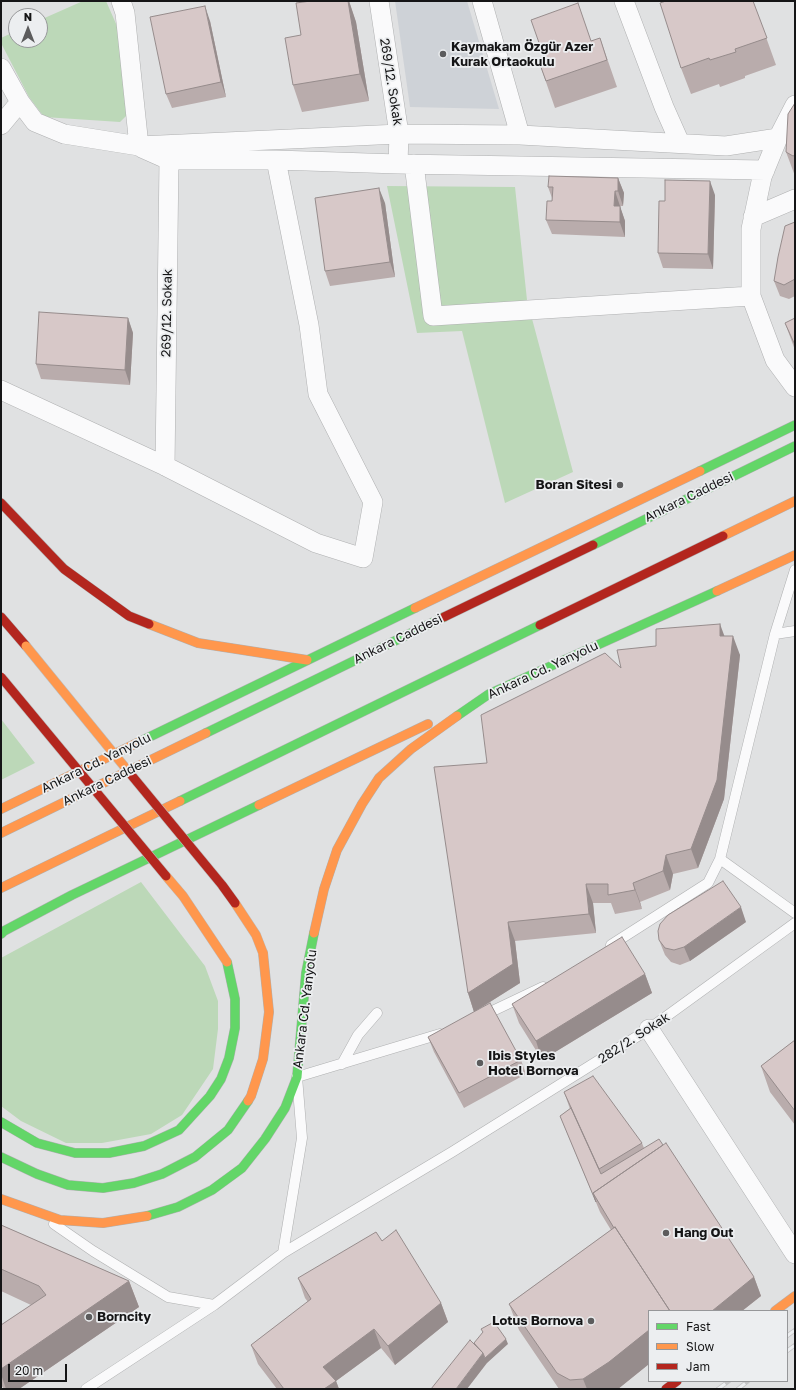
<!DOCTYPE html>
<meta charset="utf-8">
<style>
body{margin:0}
#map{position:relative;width:796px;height:1390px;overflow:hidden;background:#e0e1e2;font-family:"Golos Text",sans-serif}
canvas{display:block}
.frame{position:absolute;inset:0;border:2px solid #151516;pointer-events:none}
.legend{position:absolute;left:648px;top:1310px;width:140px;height:72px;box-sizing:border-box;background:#eceef0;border:1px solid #969799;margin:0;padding:5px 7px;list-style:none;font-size:12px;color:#151516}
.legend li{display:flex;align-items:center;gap:8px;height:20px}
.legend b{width:20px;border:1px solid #969799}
.north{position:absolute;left:8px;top:8px;width:40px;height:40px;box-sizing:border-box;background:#eceef0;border:1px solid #969799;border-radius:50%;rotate:0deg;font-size:11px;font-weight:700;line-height:16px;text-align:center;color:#151516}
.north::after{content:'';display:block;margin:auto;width:14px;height:18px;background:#5c5c5d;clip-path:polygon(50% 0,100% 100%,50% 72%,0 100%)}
.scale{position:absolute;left:8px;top:1364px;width:59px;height:18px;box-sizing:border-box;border:2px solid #151516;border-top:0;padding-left:5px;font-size:12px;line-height:14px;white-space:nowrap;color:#151516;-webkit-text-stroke:3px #eceef0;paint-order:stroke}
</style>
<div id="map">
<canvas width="796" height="1390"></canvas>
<div class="frame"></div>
<ul class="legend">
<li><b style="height:5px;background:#63d668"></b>Fast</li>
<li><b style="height:5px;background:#ff974d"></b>Slow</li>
<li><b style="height:5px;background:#b3261e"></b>Jam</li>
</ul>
<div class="north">N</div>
<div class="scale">20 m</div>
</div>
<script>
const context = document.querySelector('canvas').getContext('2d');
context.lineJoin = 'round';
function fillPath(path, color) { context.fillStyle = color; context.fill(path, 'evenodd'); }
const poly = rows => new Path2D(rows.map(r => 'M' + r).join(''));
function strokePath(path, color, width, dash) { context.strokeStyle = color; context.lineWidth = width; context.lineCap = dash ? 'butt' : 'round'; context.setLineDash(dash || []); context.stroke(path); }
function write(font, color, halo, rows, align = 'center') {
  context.font = font + ' "Golos Text",sans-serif'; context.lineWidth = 3.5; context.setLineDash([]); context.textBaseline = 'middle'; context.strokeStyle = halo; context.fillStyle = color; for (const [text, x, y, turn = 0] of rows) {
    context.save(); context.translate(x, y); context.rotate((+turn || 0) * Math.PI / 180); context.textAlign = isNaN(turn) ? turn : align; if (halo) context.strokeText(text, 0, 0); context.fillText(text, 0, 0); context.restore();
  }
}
fillPath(poly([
 [395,1,467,1,499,109,410,107]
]), '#ced2d7');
fillPath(poly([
 [83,1,106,1,117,26,129,113,120,122,44,117,29,97,1,43,1,38,16,31,16,40,40,40,40,20],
 [387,186,515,187,527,300,573,472,505,503,462,331,417,333],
 [1,719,35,763,1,780],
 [141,882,205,966,218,1001,218,1029,213,1069,182,1115,151,1134,102,1143,66,1143,21,1121,1,1106,1,958]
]), '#bcd8b8');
const lane = poly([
 [775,634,795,631],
 [720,859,795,913],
 [611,945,708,883,720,859,775,634,795,570],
 [482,1016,543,987],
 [342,1064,358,1035,377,1013],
 [54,1224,93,1251,168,1297,214,1305],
 [283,1253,302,1138,297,1077,440,1034],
 [86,1389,214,1305,283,1253,452,1152,649,1029,795,923]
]);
const street = poly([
 [121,1,125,13,139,146],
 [379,1,399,134,398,164],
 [482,1,520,135],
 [624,1,664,107,680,143],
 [1,68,20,102,35,122,64,134,139,146,399,134,520,135,726,146,778,138],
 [795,105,778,138,762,177,751,229,751,296,775,360,795,387],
 [1,125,20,102],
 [142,148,169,160,276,160,398,164,765,170],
 [414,164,433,316,751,296],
 [753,217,795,199],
 [1,390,165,466,316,543,363,558,373,502,318,394,309,325,276,160],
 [165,466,169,160],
 [649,1029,795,1254]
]);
const fast = poly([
 [700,471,795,425],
 [593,545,795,446],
 [457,716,489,694,717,591],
 [206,733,444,617],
 [139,742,415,608],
 [180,801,540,625],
 [1,934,4,931,72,895,259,805],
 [1,1122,37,1143,75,1153,109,1153,144,1146,179,1130,210,1096,221,1079,229,1058,235,1028,235,999,227,962],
 [1,1157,37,1174,68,1185,103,1188,134,1183,162,1174,195,1157,228,1130,248,1101],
 [147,1216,178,1207,212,1190,242,1168,265,1139,285,1108,297,1077,306,973,314,933]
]);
const slow = poly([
 [723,536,795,501],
 [717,591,795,555],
 [415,608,700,471],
 [149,624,198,643,307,660],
 [259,805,428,724],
 [1,809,139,742],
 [1,833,206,733],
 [1,888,180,801],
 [314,933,324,889,337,850,362,804,379,778,411,749,457,716],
 [248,1101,251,1096,263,1059,269,1012,263,953],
 [1,1199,60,1220,103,1223,147,1216],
 [775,1311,795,1296]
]);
const jam = poly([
 [1,503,64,569,129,616,149,624],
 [1,617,26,646],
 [444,617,593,545],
 [540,625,723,536],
 [666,1389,677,1381]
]);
strokePath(lane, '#afb0b1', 11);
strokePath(street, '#afb0b1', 20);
strokePath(fast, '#afb0b1', 10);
strokePath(slow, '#afb0b1', 10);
strokePath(jam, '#afb0b1', 10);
strokePath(lane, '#fafafb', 10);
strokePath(street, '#fafafb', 19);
strokePath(fast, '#63d668', 9);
strokePath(slow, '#ff974d', 9);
strokePath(jam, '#b3261e', 9);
const rail = poly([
 [787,1336,795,1330],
 [787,1351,795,1345],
 [718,1389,729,1381],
 [738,1389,748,1381]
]);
strokePath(rail, '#c3c3c4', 4.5);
strokePath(rail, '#eceef0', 3, [9]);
const slowBridge = poly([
 [26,646,128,771],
 [166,876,183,896,227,962],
 [235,903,256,935,263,953]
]);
const jamBridge = poly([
 [1,677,166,876],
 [128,771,222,885,235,903]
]);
strokePath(slowBridge, '#bcbdbd', 10, []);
strokePath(jamBridge, '#bcbdbd', 10, []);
strokePath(slowBridge, '#ff974d', 9);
strokePath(jamBridge, '#b3261e', 9);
fillPath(poly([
 [311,1,349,1,356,22,369,101,302,112,293,85,301,35],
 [753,1,776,65,745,76,745,78,720,87,719,84,691,94,681,68],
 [210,21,226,97,172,108,166,94],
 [600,38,617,87,555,108,538,59],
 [795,103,795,176,786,152],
 [618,178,624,193,623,206,620,206,620,207,625,221,625,237,552,234,546,220,552,201,552,198,548,187],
 [715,195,713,269,663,268,658,253,665,201],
 [385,203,395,277,330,286,325,271],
 [795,222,795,296,789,299,780,296,774,281],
 [128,318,133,333,130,385,41,379,36,364],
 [795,318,795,350,792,342,785,323],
 [725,636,740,655,724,799,698,868,673,874,670,890,640,902,642,909,615,914,611,903,593,903,596,933,515,941,520,983,474,1012,468,993,487,763,621,668,656,646],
 [746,922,690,961,680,965,671,962,665,955,659,940],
 [645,974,652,993,542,1060,519,1023,512,1004],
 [428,1037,521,1060,526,1074,464,1108,434,1052],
 [795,1040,795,1125,770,1092,761,1066],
 [564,1092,642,1143,644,1148,754,1277,761,1296,742,1311,649,1311,649,1364,618,1389,559,1389,519,1330,509,1304,611,1230,600,1212,560,1116,570,1109],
 [1,1225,129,1281,139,1307,19,1389,4,1389,1,1385,1,1325,31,1305,1,1291],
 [382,1241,441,1303,448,1322,395,1365,381,1348,336,1381,339,1389,277,1389,258,1364,251,1345,308,1302,305,1298,298,1278]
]), '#b9acac');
fillPath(poly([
 [348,1,349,1,356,22,369,101,360,74],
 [205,6,210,21,226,97,221,82],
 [618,178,624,193,623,206,618,191],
 [710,181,715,195,713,269,708,254],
 [379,188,385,203,395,277,390,262],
 [615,191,625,221,625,237,614,206],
 [128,318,133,333,130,385,125,370],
 [720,624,727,643,720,636],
 [733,636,740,655,724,799,698,868,691,849],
 [666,855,673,874,670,890,663,871],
 [633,883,640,902,642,909,635,890],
 [586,884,593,903,596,933,589,914],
 [741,907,746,922,690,961,684,947],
 [508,922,515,941,520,983,474,1012,468,993],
 [645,974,652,993,542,1060,536,1041],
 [754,1277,761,1296,742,1311,712,1311],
 [129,1281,139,1307,19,1389,6,1389,1,1374,1,1369],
 [441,1303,448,1322,395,1365,388,1346],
 [374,1329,381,1348,336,1381,339,1389,324,1389,323,1367],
 [649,1330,649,1364,618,1389,587,1389,583,1379],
 [506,1339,508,1344,487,1363,485,1358],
 [483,1353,487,1363,467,1389,456,1389]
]), '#968c8c');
const building = poly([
 [311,1,348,1,360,74,293,85,285,38,301,35,296,3,311,1],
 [666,1,753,1,767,38,735,49,736,52,710,60,709,58,681,68,660,3,666,1],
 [578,3,591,41,600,38,607,60,546,81,538,59,544,57,531,20,578,3],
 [205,6,221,82,166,94,150,17,205,6],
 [795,103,795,155,793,156,786,152,788,114,795,103],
 [549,176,618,178,618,191,615,191,614,206,620,206,620,222,546,220,547,201,552,201,553,187,548,187,549,176],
 [665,180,710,181,708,254,658,253,659,201,665,201,665,180],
 [379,188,390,262,325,271,315,198,379,188],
 [795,222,795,279,784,285,774,281,778,257,785,226,795,222],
 [39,312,128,318,125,370,36,364,39,312],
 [795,318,795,345,785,323,795,318],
 [720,624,720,636,733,636,717,780,691,849,666,855,663,871,633,883,635,890,608,895,608,884,586,884,589,914,508,922,513,964,468,993,434,767,487,763,481,715,605,653,621,668,617,650,656,646,656,629,720,624],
 [723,881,741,907,684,947,674,950,665,948,659,940,658,931,660,924,668,915,723,881],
 [622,937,645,974,536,1041,512,1004,622,937],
 [490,1003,521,1060,459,1093,428,1037,490,1003],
 [795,1040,795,1111,761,1066,795,1040],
 [593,1076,642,1143,599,1169,564,1092,593,1076],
 [571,1108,601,1174,659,1139,663,1145,593,1193,596,1202,560,1116,571,1108],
 [666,1143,754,1277,712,1311,670,1311,615,1227,614,1228,593,1193,666,1143],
 [1,1225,129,1281,1,1369,1,1325,46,1295,39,1286,1,1269,1,1225],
 [615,1227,670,1311,649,1311,649,1330,609,1362,583,1379,570,1380,557,1373,509,1304,615,1227],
 [396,1230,441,1303,388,1346,374,1329,323,1367,336,1381,324,1389,284,1389,251,1345,311,1299,298,1278,376,1232,382,1241,396,1230],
 [494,1322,506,1339,485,1358,483,1353,474,1343,483,1332,481,1329,494,1322],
 [470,1340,483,1353,456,1389,431,1389,470,1340]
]);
fillPath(building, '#d7c8c8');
strokePath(building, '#968c8c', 1);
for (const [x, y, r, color] of [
 [443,54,4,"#5c5c5d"],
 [620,485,4,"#5c5c5d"],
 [480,1063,4,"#5c5c5d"],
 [666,1233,4,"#5c5c5d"],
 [89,1317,4,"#5c5c5d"],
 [591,1321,4,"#5c5c5d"]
]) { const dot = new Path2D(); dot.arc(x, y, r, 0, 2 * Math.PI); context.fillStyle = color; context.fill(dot); strokePath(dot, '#eceef0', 1.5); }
write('bold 13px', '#151516', '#eceef0', [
 ["Kaymakam Özgür Azer",451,47],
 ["Kurak Ortaokulu",451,62],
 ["Boran Sitesi",612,485,"right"],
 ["Ibis Styles",488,1056],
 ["Hotel Bornova",488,1071],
 ["Hang Out",674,1233],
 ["Borncity",97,1317],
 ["Lotus Bornova",583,1321,"right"]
], 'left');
write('13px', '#151516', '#eceef0', [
 ["269/12. Sokak",391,82,81],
 ["269/12. Sokak",167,313,-89],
 ["Ankara Caddesi",689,497,-26],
 ["Ankara Caddesi",398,639,-26],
 ["Ankara Cd. Yanyolu",543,670,-25],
 ["Ankara Cd. Yanyolu",96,763,-26],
 ["Ankara Caddesi",107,781,-26],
 ["Ankara Cd. Yanyolu",305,1009,-83],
 ["282/2. Sokak",634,1038,-33]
]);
</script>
